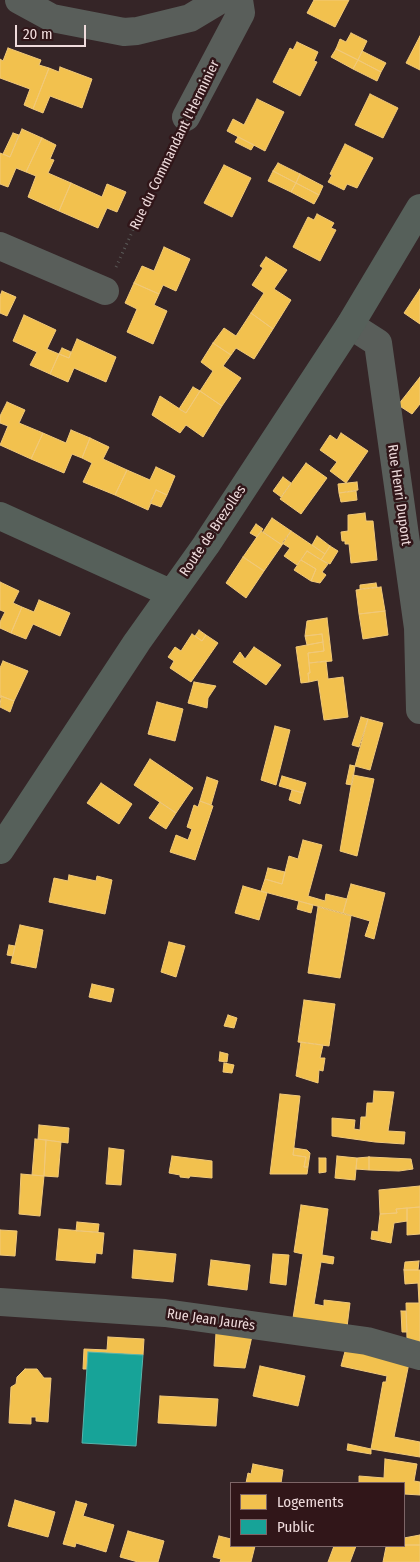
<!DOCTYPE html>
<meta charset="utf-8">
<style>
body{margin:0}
#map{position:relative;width:420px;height:1562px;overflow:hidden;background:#352527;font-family:"Fira Sans Condensed",sans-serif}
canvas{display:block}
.legend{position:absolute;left:230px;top:1482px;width:175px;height:65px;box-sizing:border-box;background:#311619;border:1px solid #7d6567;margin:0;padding:6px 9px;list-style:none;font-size:15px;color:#efdbdc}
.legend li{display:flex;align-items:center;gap:10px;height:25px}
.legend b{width:25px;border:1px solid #7d6567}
.scale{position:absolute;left:15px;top:25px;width:71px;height:22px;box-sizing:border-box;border:2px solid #efdbdc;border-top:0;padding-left:6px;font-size:15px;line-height:18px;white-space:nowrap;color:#efdbdc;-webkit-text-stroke:4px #311619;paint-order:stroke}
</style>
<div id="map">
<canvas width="420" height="1562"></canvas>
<ul class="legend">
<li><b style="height:14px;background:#f2c14e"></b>Logements</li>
<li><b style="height:14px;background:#17a398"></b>Public</li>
</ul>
<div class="scale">20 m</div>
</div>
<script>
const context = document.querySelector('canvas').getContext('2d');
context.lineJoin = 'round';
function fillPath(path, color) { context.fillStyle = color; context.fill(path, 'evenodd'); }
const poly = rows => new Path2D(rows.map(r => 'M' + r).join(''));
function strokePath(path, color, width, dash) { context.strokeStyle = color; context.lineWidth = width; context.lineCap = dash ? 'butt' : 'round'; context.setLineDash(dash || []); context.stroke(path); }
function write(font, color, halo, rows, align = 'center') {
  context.font = font + ' "Fira Sans Condensed",sans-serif'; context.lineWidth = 5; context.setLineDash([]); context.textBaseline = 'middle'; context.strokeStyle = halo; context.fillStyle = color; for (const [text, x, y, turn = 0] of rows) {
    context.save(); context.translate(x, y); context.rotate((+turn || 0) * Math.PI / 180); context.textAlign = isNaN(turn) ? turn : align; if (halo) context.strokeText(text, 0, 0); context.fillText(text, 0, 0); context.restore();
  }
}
const homes = poly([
 [314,0,349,0,335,27,307,13,314,0],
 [351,33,367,41,358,60,336,49,340,39,346,42,351,33],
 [420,36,420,70,406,63,420,36],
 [297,42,318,52,314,61,317,62,300,96,273,82,290,48,293,50,297,42],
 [8,48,41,60,39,65,49,68,33,109,24,105,30,89,0,78,0,59,3,61,8,48],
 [336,49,358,60,353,69,331,57,336,49],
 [362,51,386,63,381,72,358,60,362,51],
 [358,60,381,72,377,81,353,69,358,60],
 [60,67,92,79,82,108,50,96,43,113,33,109,49,68,59,72,60,67],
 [370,94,398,108,383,138,355,125,370,94],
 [257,99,284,112,265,151,227,131,233,119,244,125,257,99],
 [22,129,42,138,26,172,16,168,8,187,0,184,0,153,10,157,22,129],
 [13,133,19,135,10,157,3,154,13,133],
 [238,137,254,145,251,150,235,142,238,137],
 [42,138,56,145,50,159,54,160,48,173,71,183,59,211,28,197,36,176,26,172,42,138],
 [345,144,373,158,357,188,347,184,344,190,328,182,332,175,330,174,345,144],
 [278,163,300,174,296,183,273,171,278,163],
 [224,165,251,178,232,217,204,203,224,165],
 [273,171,296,183,291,192,268,181,273,171],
 [300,174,323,186,319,195,296,183,300,174],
 [71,183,102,197,107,184,126,192,117,212,107,208,98,228,59,211,71,183],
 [296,183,319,195,314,204,291,192,296,183],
 [317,214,334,223,331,228,336,230,320,261,293,247,308,217,314,220,317,214],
 [164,247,190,259,176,291,163,285,159,294,134,283,142,266,154,271,164,247],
 [266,257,287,270,274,289,291,300,273,329,251,313,264,293,252,285,263,268,260,266,266,257],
 [134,283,159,294,154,305,167,311,153,344,127,332,137,309,125,303,134,283],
 [420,289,420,324,404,313,420,289],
 [2,291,16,297,7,316,0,313,0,296,2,291],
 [251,313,273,329,254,359,236,348,231,355,213,343,224,328,236,336,251,313],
 [24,315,56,330,47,349,59,354,50,374,30,365,37,352,13,341,24,315],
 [77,339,116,357,106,382,74,368,68,382,50,374,59,354,69,358,77,339],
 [213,343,231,355,223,366,241,378,222,406,200,391,213,371,201,362,213,343],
 [62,348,71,352,69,358,59,354,62,348],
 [420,377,420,404,412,414,398,405,420,377],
 [193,387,200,391,186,413,179,409,193,387],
 [200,391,222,406,203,437,186,425,180,433,152,415,160,396,186,413,200,391],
 [7,402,25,410,19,423,43,433,31,459,0,445,8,426,0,423,0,416,7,402],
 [71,430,90,438,82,458,72,454,64,473,31,459,43,433,66,443,71,430],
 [341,433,368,451,346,483,330,471,337,462,320,450,330,435,337,440,341,433],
 [90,438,109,447,103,459,127,470,115,495,83,482,92,463,82,458,90,438],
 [306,463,327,478,301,514,280,499,306,463],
 [156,467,175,476,167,495,156,490,148,510,115,495,127,470,150,480,156,467],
 [283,477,291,483,281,497,273,491,283,477],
 [357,482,358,490,339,493,338,484,357,482],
 [156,490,167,495,161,507,150,503,156,490],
 [356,491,357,500,341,502,339,493,356,491],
 [365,513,366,521,373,521,377,560,351,563,349,544,345,544,345,541,342,541,341,532,348,531,348,515,365,513],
 [272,518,291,531,282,545,263,532,272,518],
 [256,524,263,529,257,537,250,533,256,524],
 [261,531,282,545,264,571,243,557,261,531],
 [291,531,325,554,321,560,307,551,297,565,284,556,290,548,282,543,291,531],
 [317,536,330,546,325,554,312,545,317,536],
 [330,546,338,551,330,564,321,560,330,546],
 [307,551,328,564,322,572,326,575,320,583,311,581,316,569,301,560,307,551],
 [243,557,264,571,246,598,226,583,243,557],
 [301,560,316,569,311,581,294,570,301,560],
 [0,582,19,591,13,603,22,607,11,633,0,628,0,622,5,612,0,610,0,582],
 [376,583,377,587,360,589,360,585,376,583],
 [381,587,385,611,359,614,356,590,381,587],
 [39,600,70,613,60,636,33,624,26,639,11,633,22,607,34,612,39,600],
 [385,611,388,635,363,639,359,614,385,611],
 [327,618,332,661,309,663,308,653,324,651,322,634,305,636,307,621,327,618],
 [199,630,206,635,202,641,195,636,199,630],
 [192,634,202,641,206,635,218,643,191,682,170,668,174,661,168,657,175,647,181,651,192,634],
 [322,634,323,642,307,645,305,636,322,634],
 [323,642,324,651,308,653,310,673,308,673,309,682,301,683,296,647,323,642],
 [254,647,281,665,266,685,233,662,240,652,245,659,254,647],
 [3,661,28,671,14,701,1,696,0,698,0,668,3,661],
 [326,661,328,679,343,677,348,717,324,720,318,680,309,682,308,673,310,673,309,663,326,661],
 [194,682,216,686,208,698,207,708,188,703,194,682],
 [1,696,14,701,10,712,0,707,1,696],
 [157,702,183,709,175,741,148,734,157,702],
 [361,717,368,719,359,747,352,745,361,717],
 [368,719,383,723,370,770,355,766,368,719],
 [275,726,290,730,276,785,261,780,275,726],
 [150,759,193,788,176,813,134,785,150,759],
 [350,765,355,766,352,785,346,784,350,765],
 [353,775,374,779,357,856,340,851,353,775],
 [282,776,306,783,303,793,279,786,282,776],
 [207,777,218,781,211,805,200,801,207,777],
 [101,783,132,804,119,824,87,803,101,783],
 [292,790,303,793,300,804,289,800,292,790],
 [200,801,213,806,195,860,170,852,176,835,188,840,192,829,187,827,194,805,198,807,200,801],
 [160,802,176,813,166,829,149,818,160,802],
 [303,840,322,845,308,896,325,901,326,894,347,899,343,913,261,891,265,879,282,884,289,856,298,859,303,840],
 [268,868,285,872,282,884,265,879,268,868],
 [69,875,96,881,97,876,112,880,105,914,49,902,54,878,68,881,69,875],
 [351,884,385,893,374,939,365,936,370,921,343,913,351,884],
 [243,886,267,893,259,920,235,913,243,886],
 [299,901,313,905,311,913,297,909,299,901],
 [318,907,351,916,340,978,308,973,318,907],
 [20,925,43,930,36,968,11,963,20,925],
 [169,942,185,946,176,977,161,972,169,942],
 [9,945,15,946,13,956,7,955,9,945],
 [92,984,114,989,111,1002,89,997,92,984],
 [304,1000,335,1004,329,1046,298,1042,304,1000],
 [228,1015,237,1018,234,1028,224,1026,228,1015],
 [301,1042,323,1045,320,1058,325,1058,323,1071,319,1070,318,1083,296,1076,301,1042],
 [220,1052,228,1054,227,1062,219,1061,220,1052],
 [224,1063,234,1065,232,1073,223,1072,224,1063],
 [374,1091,394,1092,388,1131,405,1132,404,1144,375,1142,332,1136,332,1118,355,1120,354,1129,360,1130,361,1117,366,1117,367,1103,373,1103,374,1091],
 [280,1094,300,1096,293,1155,306,1157,304,1167,308,1167,307,1174,270,1174,280,1094],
 [39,1125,69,1128,68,1143,38,1139,39,1125],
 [35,1139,46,1140,44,1176,32,1175,35,1139],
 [46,1140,61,1142,58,1177,44,1176,46,1140],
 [109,1148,124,1150,121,1185,106,1184,109,1148],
 [294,1148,307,1150,310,1153,308,1167,304,1167,306,1157,293,1155,294,1148],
 [172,1156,212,1161,212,1178,190,1176,189,1178,180,1177,180,1175,169,1173,172,1156],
 [337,1156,357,1158,355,1180,335,1178,337,1156],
 [369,1157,369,1170,356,1169,357,1158,369,1157],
 [369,1157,411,1159,413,1169,399,1171,369,1170,369,1157],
 [319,1158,326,1158,326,1172,319,1173,319,1158],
 [21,1174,44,1176,40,1216,19,1214,21,1174],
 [420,1186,420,1207,396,1209,397,1213,380,1214,379,1190,420,1186],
 [301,1205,328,1209,322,1255,334,1257,333,1264,321,1262,314,1304,324,1306,324,1300,350,1303,347,1327,293,1318,303,1254,294,1252,301,1205],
 [420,1207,420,1234,407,1235,407,1208,420,1207],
 [407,1208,407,1221,394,1223,391,1243,371,1239,372,1231,378,1232,380,1214,397,1213,396,1209,407,1208],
 [77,1222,99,1224,98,1232,76,1231,77,1222],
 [59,1229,104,1233,102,1254,96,1253,95,1263,56,1260,59,1229],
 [0,1230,17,1231,15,1256,0,1255,0,1230],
 [134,1250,176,1254,173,1282,132,1278,134,1250],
 [273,1254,289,1255,286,1285,270,1283,273,1254],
 [211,1260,250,1265,247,1290,208,1285,211,1260],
 [419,1261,418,1270,404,1270,405,1262,419,1261],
 [404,1270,420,1270,420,1342,407,1339,406,1303,419,1303,418,1283,405,1284,404,1270],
 [401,1311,406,1311,407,1332,402,1332,401,1311],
 [216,1333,252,1336,245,1368,214,1366,216,1333],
 [108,1337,144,1339,143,1355,88,1352,87,1369,83,1369,84,1349,107,1350,108,1337],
 [346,1348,409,1363,394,1437,420,1442,420,1457,371,1449,383,1382,386,1382,387,1376,341,1366,346,1348],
 [260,1366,305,1376,298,1406,253,1396,260,1366],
 [25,1369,37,1369,44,1378,51,1378,48,1422,36,1421,36,1417,31,1417,31,1424,9,1423,11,1387,16,1384,17,1377,25,1369],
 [160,1396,218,1399,216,1426,158,1423,160,1396],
 [348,1444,371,1449,371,1454,347,1450,348,1444],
 [385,1459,417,1464,414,1481,420,1482,420,1495,404,1494,404,1483,359,1483,359,1476,384,1478,385,1459],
 [253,1464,283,1470,281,1483,246,1483,248,1473,251,1474,253,1464],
 [15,1500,55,1512,48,1537,8,1526,15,1500],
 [76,1501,87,1504,83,1516,114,1525,106,1552,76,1543,75,1547,63,1544,76,1501],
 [128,1531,164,1541,158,1562,138,1562,120,1557,128,1531],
 [420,1535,420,1545,404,1545,404,1538,420,1535],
 [219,1536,231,1539,231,1546,255,1546,251,1562,220,1562,221,1559,213,1557,219,1536],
 [404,1545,420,1545,420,1562,383,1562,386,1547,404,1545],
 [334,1546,356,1546,350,1562,328,1562,334,1546]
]);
fillPath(homes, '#f2c14e');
strokePath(homes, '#f1c979', 1);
const public = poly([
 [88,1352,143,1355,136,1446,82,1443,88,1352]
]);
fillPath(public, '#17a398');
strokePath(public, '#58b4ac', 1);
strokePath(poly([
 [116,267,175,139]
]), '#5a5a58', 3, [1, 4]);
strokePath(poly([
 [19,0,52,18,124,32,137,31,190,18,220,0],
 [186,117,241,13,239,0],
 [0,246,105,291],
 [350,325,378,343,418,628,420,710],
 [0,1302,165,1313,367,1341,420,1356]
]), '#595e5a', 28);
strokePath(poly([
 [0,516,170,593],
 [0,850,137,642,206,545,350,325,420,208]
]), '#56605a', 28);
write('14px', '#efdbdc', '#311619', [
 ["Rue du Commandant l'Herminier",175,145,-64],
 ["Rue Henri Dupont",399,495,82],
 ["Route de Brezolles",213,531,-56],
 ["Rue Jean Jaurès",211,1320,8]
]);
</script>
